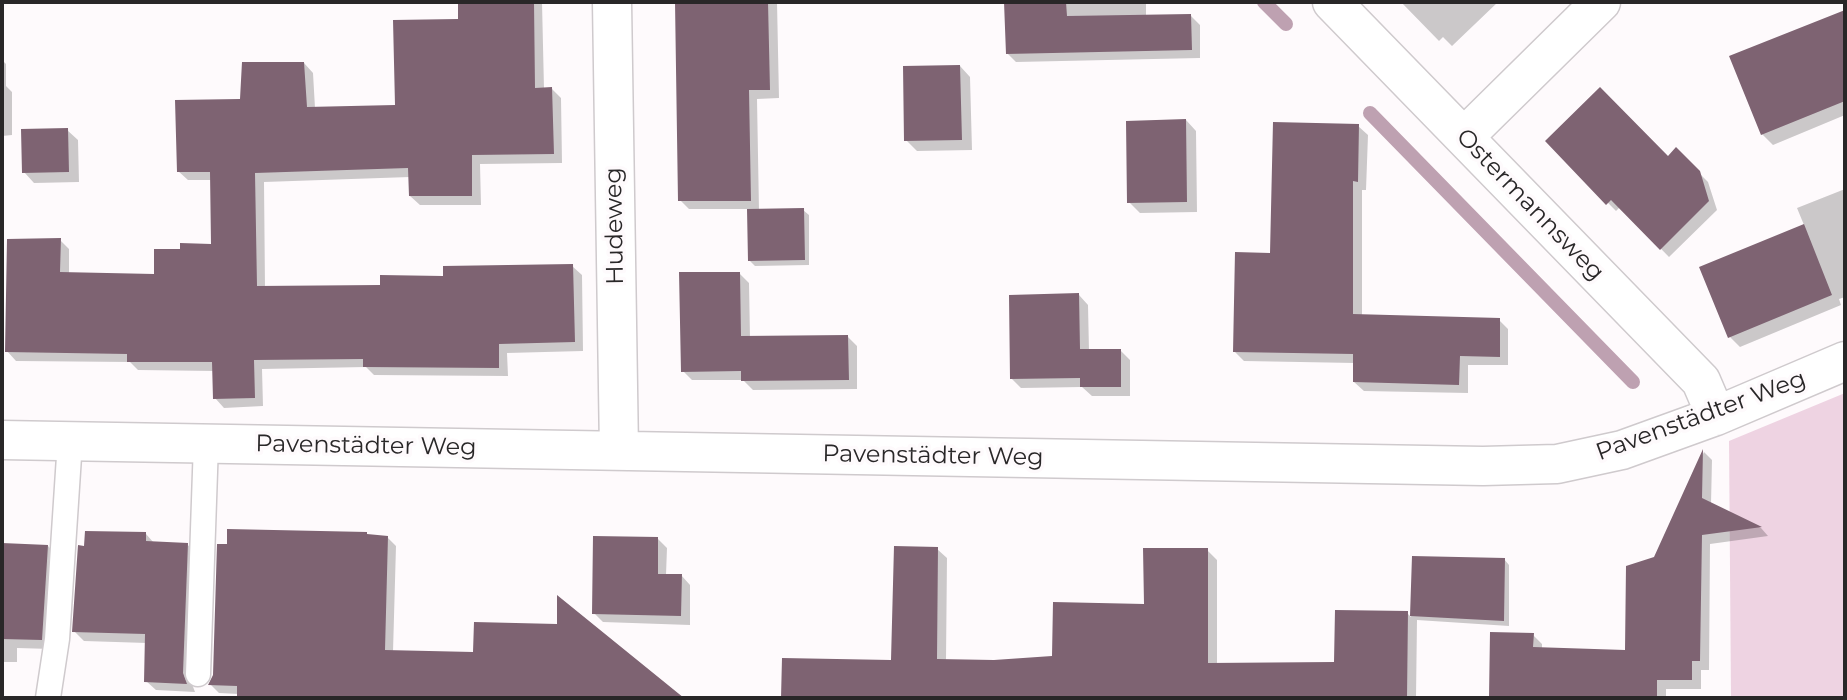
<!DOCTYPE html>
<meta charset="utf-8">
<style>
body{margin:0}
#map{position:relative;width:1847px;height:700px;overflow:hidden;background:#fefafc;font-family:Montserrat,sans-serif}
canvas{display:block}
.frame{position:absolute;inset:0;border:4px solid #292728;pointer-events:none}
</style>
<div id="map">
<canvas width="1847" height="700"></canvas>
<div class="frame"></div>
</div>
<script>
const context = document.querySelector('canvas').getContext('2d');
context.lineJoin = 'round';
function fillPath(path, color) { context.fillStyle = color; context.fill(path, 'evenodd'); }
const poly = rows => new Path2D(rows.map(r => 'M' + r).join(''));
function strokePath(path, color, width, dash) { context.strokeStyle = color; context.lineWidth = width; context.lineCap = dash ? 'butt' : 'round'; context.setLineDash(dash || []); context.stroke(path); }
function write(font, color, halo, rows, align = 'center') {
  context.font = font + ' Montserrat,sans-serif'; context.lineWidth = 7; context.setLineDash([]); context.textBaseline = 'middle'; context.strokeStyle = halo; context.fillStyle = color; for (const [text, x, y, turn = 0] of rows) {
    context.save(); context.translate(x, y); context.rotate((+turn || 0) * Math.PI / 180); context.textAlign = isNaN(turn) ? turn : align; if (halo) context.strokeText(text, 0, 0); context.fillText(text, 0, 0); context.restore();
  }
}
fillPath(poly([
 [1845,393,1845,698,1731,698,1729,441]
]), '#eed3e2');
fillPath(poly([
 [460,2,542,2,544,89,552,89,561,98,562,163,480,164,481,205,420,205,410,196,410,177,264,182,265,288,382,287,445,278,572,266,582,275,583,351,507,353,508,376,374,375,366,367,262,369,263,406,224,408,215,398,214,371,138,370,130,362,16,361,7,351,60,240,69,249,69,274,155,275,182,250,213,246,212,180,188,180,178,171,241,100,304,63,313,73,315,108,396,107,460,21],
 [677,2,777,2,779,98,757,99,759,211,803,210,809,215,809,265,755,266,750,261,749,209,689,209,680,200],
 [1006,2,1146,2,1146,16,1191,16,1200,25,1200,58,1016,62,1007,53],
 [1401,2,1498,2,1452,46,1443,37,1439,41],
 [1838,15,1845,22,1845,115,1773,145,1762,134],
 [2,60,6,64,6,86,12,92,12,135,2,136],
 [960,66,970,77,972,150,917,151,906,140],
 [1186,120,1196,131,1197,212,1140,213,1129,202],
 [1358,126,1368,135,1366,190,1362,190,1362,316,1499,320,1508,329,1508,365,1468,365,1468,393,1364,391,1354,382,1355,363,1244,361,1235,352,1272,254],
 [67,130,78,140,79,182,34,183,24,172],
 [1547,141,1668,158,1676,150,1708,182,1717,210,1669,257,1620,207,1616,211],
 [1845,189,1845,297,1839,299,1841,305,1740,347,1730,337,1804,225,1797,208],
 [739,273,749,283,750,338,847,336,857,346,857,389,753,390,743,380,692,380,683,371],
 [1079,295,1088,305,1089,351,1120,350,1130,360,1130,396,1092,396,1082,387,1021,388,1011,378],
 [1704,452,1712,460,1711,504,1761,528,1768,536,1710,544,1709,670,1701,670,1701,689,1666,689,1666,698,1491,698,1492,634,1533,635,1542,644,1542,649,1626,652,1655,558],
 [146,534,154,543,187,544,196,554,192,684,195,692,156,690,146,681,147,643,84,641,74,631],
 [369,536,387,537,396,546,393,652,671,692,671,698,239,698,239,694,219,693,210,684],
 [658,539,667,548,666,575,681,575,690,585,690,625,603,622,594,613],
 [2,545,48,546,57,556,51,649,17,648,17,662,2,662],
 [937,549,947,558,946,660,994,662,1053,658,1146,606,1207,550,1217,560,1217,665,1336,664,1407,613,1411,617,1414,558,1504,559,1509,565,1509,626,1417,620,1416,698,783,698,783,660,893,661]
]), '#0003');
strokePath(poly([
 [1264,2,1286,24],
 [1370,113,1633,382]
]), '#bea1b1', 14);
fillPath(poly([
 [458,2,534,2,535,88,552,87,554,154,472,155,472,196,409,196,408,168,255,173,257,286,380,285,380,275,443,276,443,266,573,264,575,342,499,344,499,368,363,367,363,359,254,360,255,398,213,399,212,362,127,362,127,354,5,352,7,239,61,238,60,272,154,274,154,249,180,249,180,243,211,244,210,172,177,172,175,100,240,99,242,62,304,62,307,107,395,105,393,20,458,19],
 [675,2,768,2,770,90,749,90,751,201,678,201],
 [1004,2,1066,2,1067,16,1191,14,1192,50,1006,54],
 [1845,10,1845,101,1761,135,1729,56],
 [960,65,962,140,904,141,903,66],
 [1600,87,1668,156,1676,147,1700,171,1709,201,1660,250,1611,200,1606,205,1545,141],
 [1186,119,1187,202,1127,203,1126,121],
 [1273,122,1359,124,1358,182,1353,181,1353,314,1500,318,1500,357,1460,356,1459,385,1353,382,1353,354,1233,352,1235,252,1270,253],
 [68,128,69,172,22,173,21,129],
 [804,208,805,260,748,261,747,209],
 [1804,224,1832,295,1728,338,1699,267],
 [679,272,740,272,741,336,848,335,849,380,741,381,741,371,681,372],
 [1079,293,1080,349,1121,349,1121,387,1080,387,1080,378,1010,379,1009,295],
 [1703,449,1702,498,1762,527,1702,535,1700,661,1692,661,1692,680,1657,680,1657,698,1489,698,1490,632,1534,633,1533,647,1625,650,1626,566,1654,557],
 [227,529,367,532,367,534,388,536,385,650,473,652,474,622,557,624,557,595,684,698,237,698,237,686,208,685,213,675,217,544,227,544],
 [85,531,146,532,146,541,188,543,183,673,187,684,144,682,145,634,72,632,78,545,84,546],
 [593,536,658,537,658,574,682,574,681,616,592,614],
 [2,543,48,545,42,640,2,639],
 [894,546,938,547,937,659,994,660,1052,656,1053,602,1144,604,1143,548,1208,548,1208,663,1334,662,1335,610,1408,611,1407,698,781,698,782,658,891,660],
 [1412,556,1505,558,1504,621,1410,616]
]), '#7e6372');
const lane = poly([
 [198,674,206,443],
 [48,698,57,639,70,441]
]);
const street = poly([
 [612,2,619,451],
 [1332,2,1701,381,1716,416],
 [1464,137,1601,2],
 [2,440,1483,466,1557,464,1622,450,1716,416,1845,361]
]);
strokePath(lane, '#cfcacd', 27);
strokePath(street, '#cfcacd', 41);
strokePath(lane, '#fff', 24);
strokePath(street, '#fff', 38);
write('24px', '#292728', '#fefafc', [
 ["Ostermannsweg",1530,205,46],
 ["Hudeweg",615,226,-91],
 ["Pavenstädter Weg",1701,416,-20],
 ["Pavenstädter Weg",366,446,1],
 ["Pavenstädter Weg",933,456,1]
]);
</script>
